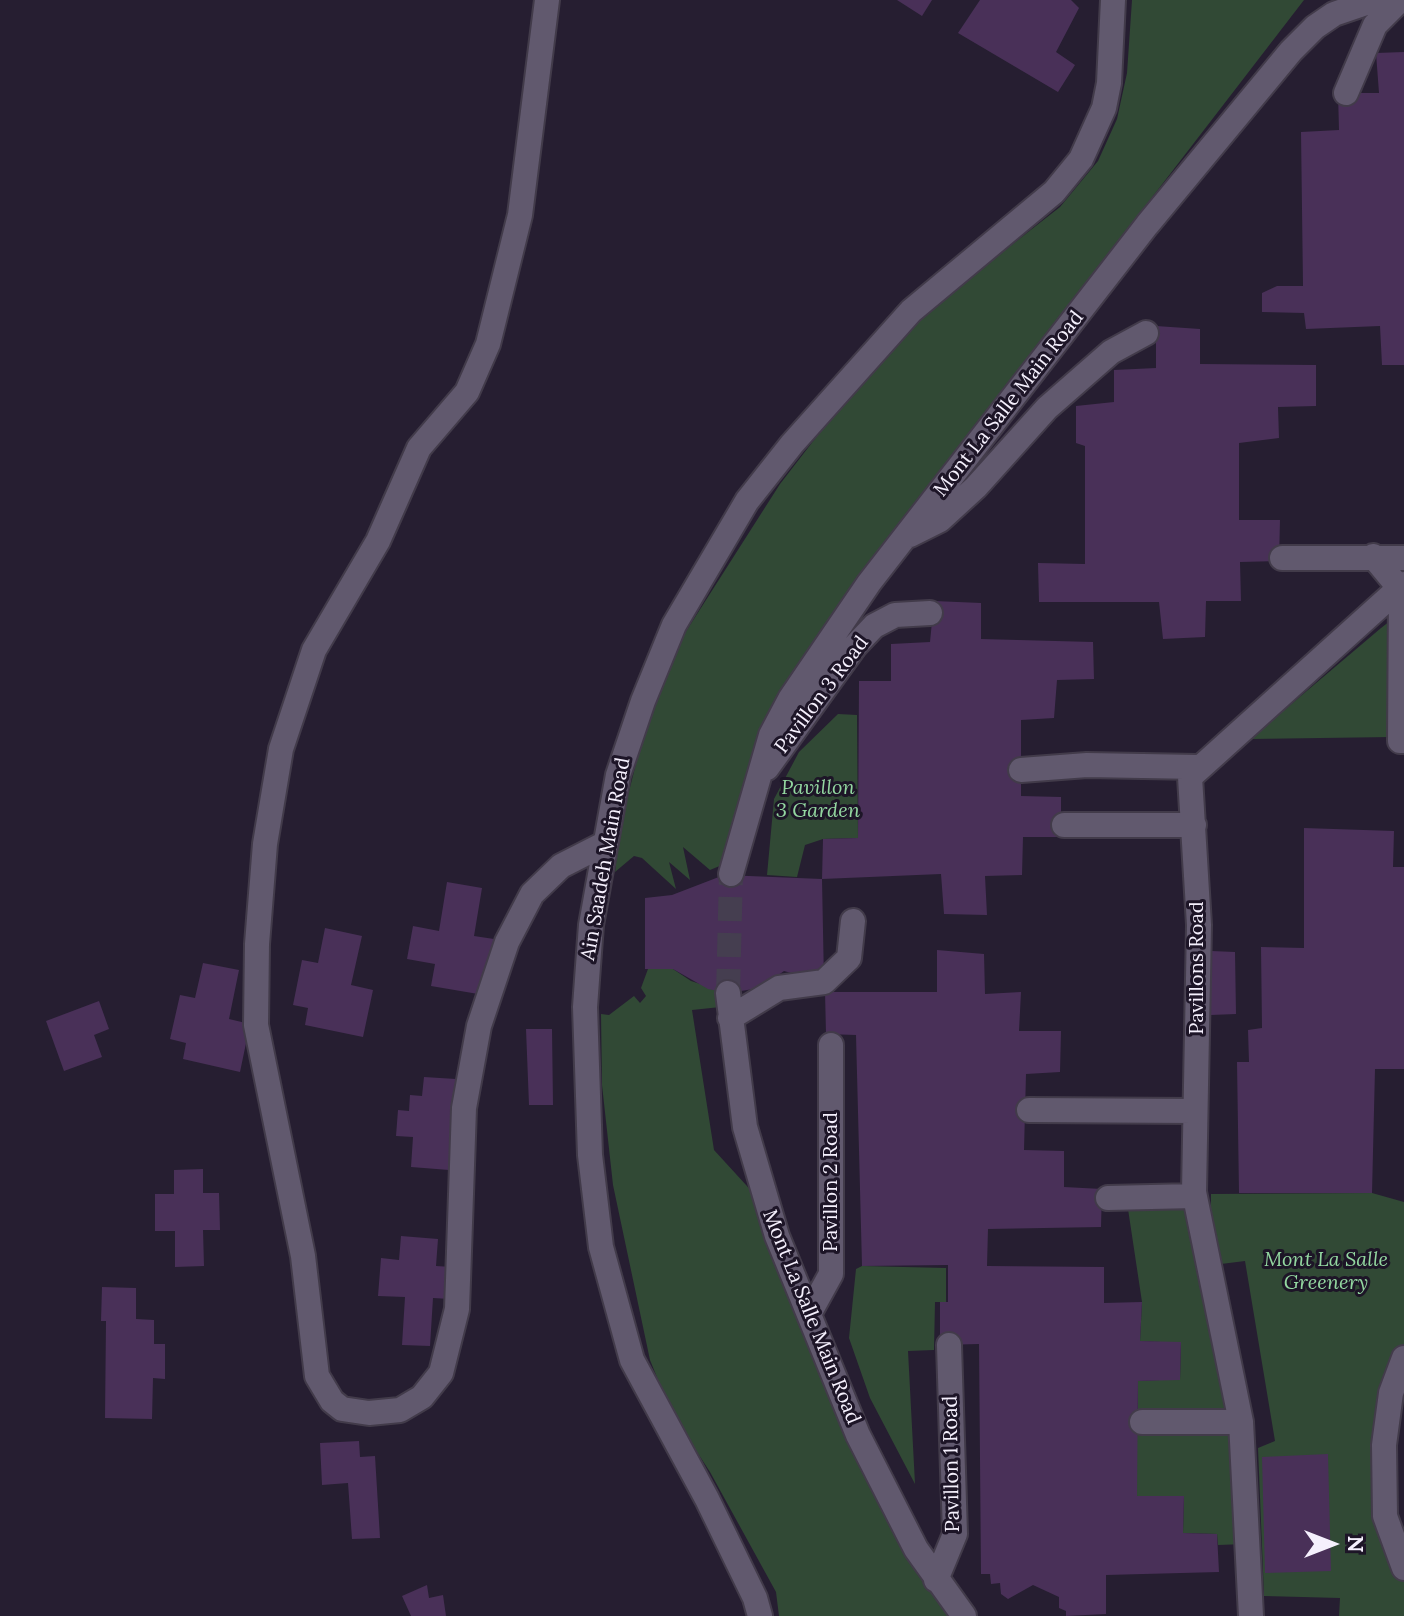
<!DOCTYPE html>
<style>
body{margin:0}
#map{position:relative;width:1404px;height:1616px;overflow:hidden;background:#261e31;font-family:Lora,serif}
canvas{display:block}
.north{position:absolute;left:1292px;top:1504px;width:80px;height:80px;-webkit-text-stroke:6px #1d1527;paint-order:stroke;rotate:90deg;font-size:22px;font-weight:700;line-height:32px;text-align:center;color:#f5f0fd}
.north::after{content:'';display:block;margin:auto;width:28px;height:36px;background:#f5f0fd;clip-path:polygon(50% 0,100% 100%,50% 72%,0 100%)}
</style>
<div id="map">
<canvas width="1404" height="1616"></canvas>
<div class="north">N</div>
</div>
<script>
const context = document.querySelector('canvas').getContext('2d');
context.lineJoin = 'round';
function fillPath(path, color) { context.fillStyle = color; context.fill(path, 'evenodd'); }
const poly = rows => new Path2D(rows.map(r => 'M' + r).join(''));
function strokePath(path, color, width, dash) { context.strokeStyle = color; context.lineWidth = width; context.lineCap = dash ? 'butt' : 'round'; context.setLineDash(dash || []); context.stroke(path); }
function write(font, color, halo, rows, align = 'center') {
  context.font = font + ' Lora,serif'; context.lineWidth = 6; context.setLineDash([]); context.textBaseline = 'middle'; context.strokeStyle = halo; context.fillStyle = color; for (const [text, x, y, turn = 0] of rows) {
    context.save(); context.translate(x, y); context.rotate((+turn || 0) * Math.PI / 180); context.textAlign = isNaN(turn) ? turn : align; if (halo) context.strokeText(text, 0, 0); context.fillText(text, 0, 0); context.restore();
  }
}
fillPath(poly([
 [1132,0,1304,0,953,456,826,628,734,860,710,870,683,847,690,880,669,862,676,889,642,858,634,856,615,872,621,823,646,724,683,636,780,484,848,396,931,308,1060,207,1098,161,1117,119,1127,73],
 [1390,621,1392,737,1250,739,1381,628],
 [838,714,857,715,858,838,823,839,805,845,797,877,767,875,774,799,799,752],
 [648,969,673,969,691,981,728,993,730,1006,692,1010,714,1150,768,1209,822,1336,962,1616,779,1616,776,1592,710,1472,671,1412,650,1360,613,1185,602,1085,601,1014,609,1015,634,996,640,1003,646,996,641,988],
 [1372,1193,1404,1202,1404,1356,1385,1445,1404,1570,1404,1616,1339,1616,1340,1598,1264,1596,1258,1448,1275,1441,1245,1261,1221,1264,1211,1209,1211,1194],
 [1190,1207,1232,1409,1138,1409,1138,1381,1180,1379,1181,1343,1140,1341,1142,1302,1128,1209],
 [862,1266,946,1268,946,1302,935,1302,934,1350,908,1351,915,1484,870,1398,849,1338,856,1269],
 [1231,1433,1245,1544,1218,1545,1217,1534,1183,1533,1184,1496,1137,1496,1137,1435]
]), '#314935');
fillPath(poly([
 [897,0,932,0,922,16],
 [980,0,1071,0,1079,8,1056,52,1075,65,1058,92,958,33],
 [1404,52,1404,365,1382,365,1380,326,1306,329,1304,313,1262,312,1262,293,1277,286,1303,286,1301,132,1339,130,1338,93,1379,93,1376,53],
 [1156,326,1200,329,1200,364,1316,365,1316,406,1278,407,1279,438,1239,443,1239,520,1280,520,1279,561,1240,562,1241,601,1206,601,1205,637,1163,639,1159,602,1039,602,1038,563,1085,564,1085,446,1076,443,1076,406,1114,402,1114,370,1156,368],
 [934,601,981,603,981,639,1093,642,1094,679,1057,680,1054,718,1021,720,1021,796,1061,797,1061,837,1023,837,1022,875,985,876,987,915,944,914,941,874,822,879,824,982,784,971,760,988,728,993,708,989,673,969,645,969,645,898,672,895,724,875,822,879,823,839,858,838,859,681,891,681,891,644,930,642],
 [1304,828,1394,831,1393,867,1404,867,1404,1069,1375,1069,1372,1193,1239,1193,1237,1062,1249,1062,1248,1030,1262,1028,1261,947,1304,948],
 [447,882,482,888,474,936,494,939,484,995,431,986,435,964,407,959,413,926,439,931],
 [325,928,362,936,351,985,373,990,363,1037,305,1025,308,1008,293,1005,302,960,318,963],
 [937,950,984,954,985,994,1021,992,1019,1031,1061,1031,1060,1072,1026,1074,1024,1150,1064,1151,1064,1187,1102,1189,1101,1227,988,1229,987,1266,1104,1267,1104,1303,1142,1302,1140,1341,1181,1342,1180,1380,1138,1381,1137,1496,1184,1496,1183,1533,1217,1534,1219,1572,1106,1575,1106,1614,1066,1616,1066,1611,1059,1608,1059,1597,1033,1585,1008,1599,1001,1594,1000,1583,991,1584,990,1574,981,1574,979,1344,940,1345,940,1302,948,1302,948,1265,862,1266,856,1035,826,1034,825,992,937,992],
 [1211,951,1235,952,1236,1014,1211,1015],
 [203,963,239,970,229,1019,250,1024,240,1072,183,1059,186,1043,170,1039,180,995,195,998],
 [99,1001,109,1029,94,1035,102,1057,64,1071,46,1021],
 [526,1029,552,1029,553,1105,529,1105],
 [424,1077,456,1079,449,1170,411,1167,413,1137,396,1136,398,1110,409,1111,410,1095,422,1096],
 [203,1169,203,1193,219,1193,220,1230,203,1230,204,1266,175,1267,175,1231,155,1231,155,1194,174,1194,174,1170],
 [401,1236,438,1239,436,1266,452,1267,450,1299,433,1298,430,1346,402,1345,405,1297,378,1296,381,1258,399,1260],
 [102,1287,136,1288,136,1319,154,1320,154,1344,165,1344,165,1379,153,1378,152,1419,105,1418,106,1321,101,1321],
 [359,1441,360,1457,375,1456,380,1538,352,1539,348,1483,322,1485,320,1443],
 [1328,1454,1331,1571,1265,1573,1262,1457],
 [427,1585,429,1598,443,1595,446,1616,411,1616,402,1596]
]), '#493058');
strokePath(poly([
 [728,993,731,874]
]), '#453e50', 24, [24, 12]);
const minor = poly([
 [547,0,520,215,488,344,467,392,419,448,378,541,314,650,281,749,265,844,257,944,256,1025,303,1256,317,1376,332,1401,342,1409,369,1413,400,1410,422,1397,441,1373,457,1309,464,1108,479,1026,507,942,532,894,561,866,606,843],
 [1346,93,1375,25,1400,0],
 [910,535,940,520,976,487,1047,408,1111,352,1146,333],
 [1373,556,1401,590,1400,741,1404,741],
 [1282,558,1404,558],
 [767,768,855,646,874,626,895,615,930,613],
 [1021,770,1087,765,1198,767],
 [1064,825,1194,825],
 [731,874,771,735,790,699,869,583,1147,225,1291,51,1315,27,1334,14,1375,0],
 [728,993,745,1127,777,1236,858,1435,916,1549,964,1616],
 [730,1018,779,988,824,982,849,958,853,921],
 [1029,1110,1194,1111],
 [1108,1198,1194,1196],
 [809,1314,831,1274,831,1045],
 [1404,1358,1391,1393,1384,1445,1385,1516,1404,1568],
 [1142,1422,1241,1422],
 [936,1580,955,1534,949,1345],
 [760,1616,755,1598,707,1499,632,1360,601,1247,590,1155,585,1007,591,925,618,775,643,701,674,625,747,501,792,444,911,311,1054,192,1081,159,1104,108,1109,83,1113,0],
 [1251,1616,1241,1422,1194,1192,1199,925,1190,777,1404,584]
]);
strokePath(minor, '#423b4a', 28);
strokePath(minor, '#61596e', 24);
write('20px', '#f5f0fd', '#1d1527', [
 ["Mont La Salle Main Road",1009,404,-52],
 ["Pavillon 3 Road",822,695,-53],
 ["Ain Saadeh Main Road",606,859,-80],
 ["Pavillons Road",1197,968,-90],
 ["Pavillon 2 Road",831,1182,-90],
 ["Mont La Salle Main Road",811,1317,68],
 ["Pavillon 1 Road",952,1464,-91]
]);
write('italic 20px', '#93d7a0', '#1d1527', [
 ["Pavillon",818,788],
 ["3 Garden",818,811],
 ["Mont La Salle",1326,1260],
 ["Greenery",1326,1283]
]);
</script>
